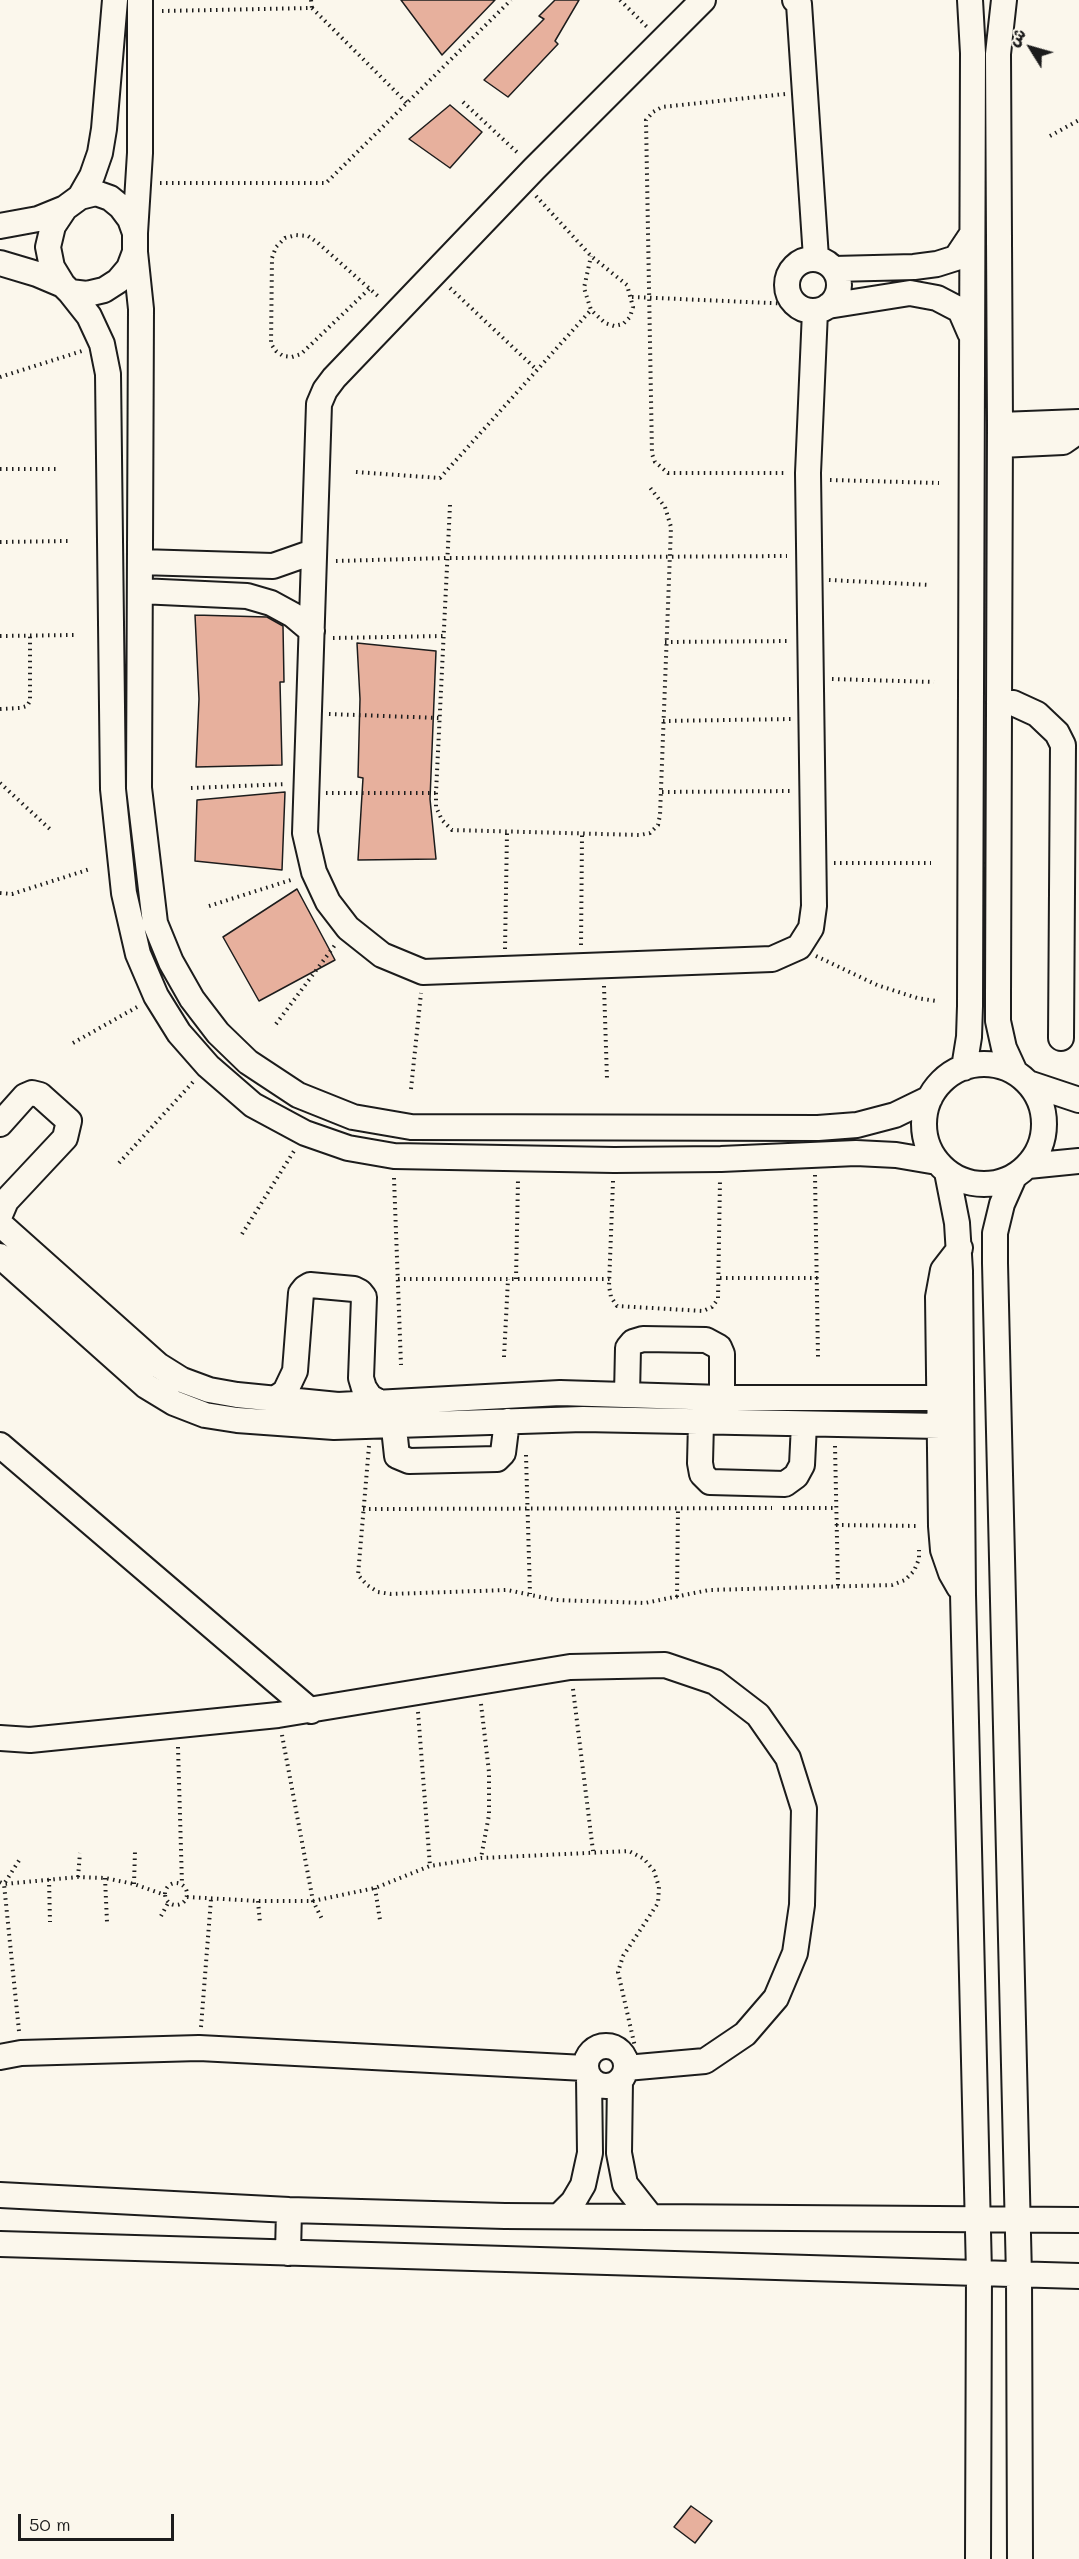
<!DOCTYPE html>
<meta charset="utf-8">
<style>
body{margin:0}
#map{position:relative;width:1079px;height:2559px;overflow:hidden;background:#fbf7ec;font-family:Mali,"Playpen Sans Arabic",sans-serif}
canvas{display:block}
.north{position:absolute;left:1001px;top:18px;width:60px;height:60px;-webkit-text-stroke:4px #fbf7ec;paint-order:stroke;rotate:307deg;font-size:16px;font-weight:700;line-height:24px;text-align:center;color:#1c1c1c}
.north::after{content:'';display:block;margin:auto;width:21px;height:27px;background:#1c1c1c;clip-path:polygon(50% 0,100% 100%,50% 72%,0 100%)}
.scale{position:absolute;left:18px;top:2514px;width:156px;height:27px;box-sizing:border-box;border:3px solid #1c1c1c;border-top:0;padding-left:8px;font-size:18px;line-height:21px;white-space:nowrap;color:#1c1c1c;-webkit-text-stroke:4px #fbf7ec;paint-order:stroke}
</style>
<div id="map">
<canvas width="1079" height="2559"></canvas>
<div class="north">ش</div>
<div class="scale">50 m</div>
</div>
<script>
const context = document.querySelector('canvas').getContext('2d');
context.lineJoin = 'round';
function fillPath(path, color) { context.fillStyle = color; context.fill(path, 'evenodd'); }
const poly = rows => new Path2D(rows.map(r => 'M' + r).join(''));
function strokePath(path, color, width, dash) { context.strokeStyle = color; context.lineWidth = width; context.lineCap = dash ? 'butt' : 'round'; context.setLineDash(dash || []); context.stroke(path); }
const building = poly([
 [401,0,495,0,442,55,401,0],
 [555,0,579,0,555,41,558,44,508,97,484,80,544,19,539,16,555,0],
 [450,105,482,132,450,168,409,139,450,105],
 [195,615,267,617,283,626,284,682,280,682,282,765,196,767,199,699,195,615],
 [357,643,436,651,430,799,436,859,358,860,363,778,358,777,360,699,357,643],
 [285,792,282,870,195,861,197,800,285,792],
 [297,889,335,960,259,1001,223,937,297,889],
 [691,2506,712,2521,695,2543,674,2527,691,2506]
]);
fillPath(building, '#e7b09d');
strokePath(building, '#1c1c1c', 1.5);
const minor = poly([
 [703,0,534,169,334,378,325,390,319,404,305,833,314,872,328,902,348,928,382,955,423,972,772,959,799,947,811,928,814,906,808,473,815,311],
 [795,0,799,4,816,258],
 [1004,0,998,54,1000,425,998,995,998,1021,1004,1048,1015,1072],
 [96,193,110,198,121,207,130,219,135,233,135,252,129,268,118,281,104,290,87,294,70,292,63,285,52,267,48,247,53,226,65,208,80,197,96,193],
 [80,197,92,176,100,153,104,129,115,0],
 [0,226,38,219,65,208],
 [135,233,140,153,140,0],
 [135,252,141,309,139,788,155,923,171,962,192,999,218,1033,248,1062,298,1095,353,1117,411,1127,818,1128,857,1125,895,1115,930,1098],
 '787 285a26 26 0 1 1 52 0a26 26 0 1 1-52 0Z',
 [0,263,37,274,63,285],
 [834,269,914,267,937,264,956,258,972,234],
 [70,292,89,316,102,344,108,374,113,789,124,893,138,954,156,996,179,1033,208,1066,253,1105,305,1133,348,1148,394,1156,614,1160,721,1159,856,1153,896,1155,937,1162],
 [828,306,910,293,937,298,960,310,970,333],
 [1000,425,1079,422],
 [1000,445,1063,442,1079,431],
 [140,562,273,566,313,552],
 [140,591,247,596,271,603,293,615,312,631],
 [999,702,1013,703,1037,714,1057,733,1063,745,1061,1038],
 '924 1124a60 60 0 1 1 120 0a60 60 0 1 1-120 0Z',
 [964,1068,969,1037,970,1006,973,53,970,0],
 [1028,1083,1079,1100],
 [0,1124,25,1096,32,1093,40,1095,69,1121,65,1138,6,1201,0,1215],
 [1028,1166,1079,1161],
 [947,1172,957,1223,960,1271,963,1594,979,2273,978,2559],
 [1014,1177,1002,1204,995,1233,995,1263,1019,2276,1020,2559],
 [0,1224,158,1365,182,1380,209,1390,237,1395,338,1405,560,1393,722,1398,940,1398],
 [0,1256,146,1386,174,1403,205,1415,237,1420,334,1427,583,1419,940,1426],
 [627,1395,628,1348,633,1342,643,1339,706,1340,719,1347,722,1354,722,1398],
 [276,1398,285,1392,295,1371,301,1293,305,1288,310,1285,354,1289,360,1292,364,1297,361,1378,364,1388,370,1397,379,1402],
 [392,1410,397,1456,409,1461,497,1459,503,1453,507,1421],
 [701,1422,700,1463,702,1474,710,1482,785,1484,796,1476,802,1465,804,1424],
 [0,1445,311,1711],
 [959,1587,951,1573,943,1550,941,1526,938,1297,943,1270,960,1248],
 [0,1738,30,1740,278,1715,570,1667,665,1665,715,1682,758,1715,788,1758,804,1809,802,1905,795,1953,776,1998,745,2034,705,2061,626,2068],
 '586 2066a20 20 0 1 1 40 0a20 20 0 1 1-40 0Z',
 [0,2057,21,2053,199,2048,585,2068],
 [620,2080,619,2153,625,2184,651,2217],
 [0,2195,289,2210,505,2216,1079,2220],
 [559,2216,573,2202,583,2185,590,2153,589,2077],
 [0,2244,1079,2276],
 [288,2253,289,2210]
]);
strokePath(minor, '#1c1c1c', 28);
strokePath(poly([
 [311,0,312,8],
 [620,0,648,28],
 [162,11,312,8,407,103],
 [785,94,662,107,653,112,646,120,652,454,655,462,668,473,787,473],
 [463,102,520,155],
 [1050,136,1079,120],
 [160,183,326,183,511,0],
 [536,196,591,256,627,285,633,307,630,317,623,324,614,326,605,323,591,310,584,288,591,256],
 [450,288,537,370],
 [369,289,301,354,292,357,283,356,276,351,271,344,272,258,276,247,285,238,296,235,308,236,318,243,380,298],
 [632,297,795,304],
 [0,377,82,351],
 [0,469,60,469],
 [356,472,440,478,591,310],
 [830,480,939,483],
 [450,505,436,793,436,807,442,820,452,830,640,835,650,833,658,825,660,815,671,527,665,507,648,485],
 [0,542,68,541],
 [336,561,447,558,787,556],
 [829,580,930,585],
 [0,636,74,635],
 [333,638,443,636],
 [665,642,791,641],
 [832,679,934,682],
 [0,709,20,708,27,706,30,701,30,635],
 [329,714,439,718],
 [663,721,791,719],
 [0,783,52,831],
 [191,788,286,784],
 [662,792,793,791],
 [326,793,436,793],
 [834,863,931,863],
 [0,893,12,894,90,869],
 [209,906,294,879],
 [581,945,582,835],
 [505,949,507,833],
 [816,956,877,985,917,998,936,1001],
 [604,986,607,1079],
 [276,1024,335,945],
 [73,1043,137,1007],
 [411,1089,421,993],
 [119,1163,193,1082],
 [815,1175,818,1357],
 [394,1178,401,1365],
 [613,1181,609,1286,611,1297,617,1306,703,1311,712,1307,718,1299,720,1180],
 [242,1234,294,1151],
 [720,1278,818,1278],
 [398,1279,610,1279],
 [516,1279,518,1180],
 [504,1357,508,1279],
 [369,1446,358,1575,367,1585,378,1592,391,1594,507,1590,555,1600,645,1603,709,1590,892,1585,905,1580,914,1571,919,1559,919,1550],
 [835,1446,838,1586],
 [526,1455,530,1594],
 [783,1508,836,1508],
 [363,1509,772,1508],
 [836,1525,919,1526],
 [677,1597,678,1508],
 [573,1689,593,1851],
 [481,1704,489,1772,489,1815,481,1858],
 [418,1712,430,1866],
 [282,1735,313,1901,323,1921],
 [178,1747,182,1884],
 [78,1877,80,1853],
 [105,1878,107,1922],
 [49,1879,50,1922],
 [0,1882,4,1884,78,1877,105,1878,134,1884,165,1895],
 '165 1894a11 11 0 1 1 22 0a11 11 0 1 1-22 0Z',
 [134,1884,135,1851],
 [375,1888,380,1920],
 [187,1897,258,1901,313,1901,375,1888,430,1866,481,1858,629,1851,644,1859,654,1871,659,1887,658,1903,623,1956,618,1972,635,2047],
 [258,1901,260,1923],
 [161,1916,168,1903],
 [201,2027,211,1899],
 [19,2031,4,1884,20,1859]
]), '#1c1c1c', 4, [1.5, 4.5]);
strokePath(minor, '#fbf7ec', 24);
</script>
